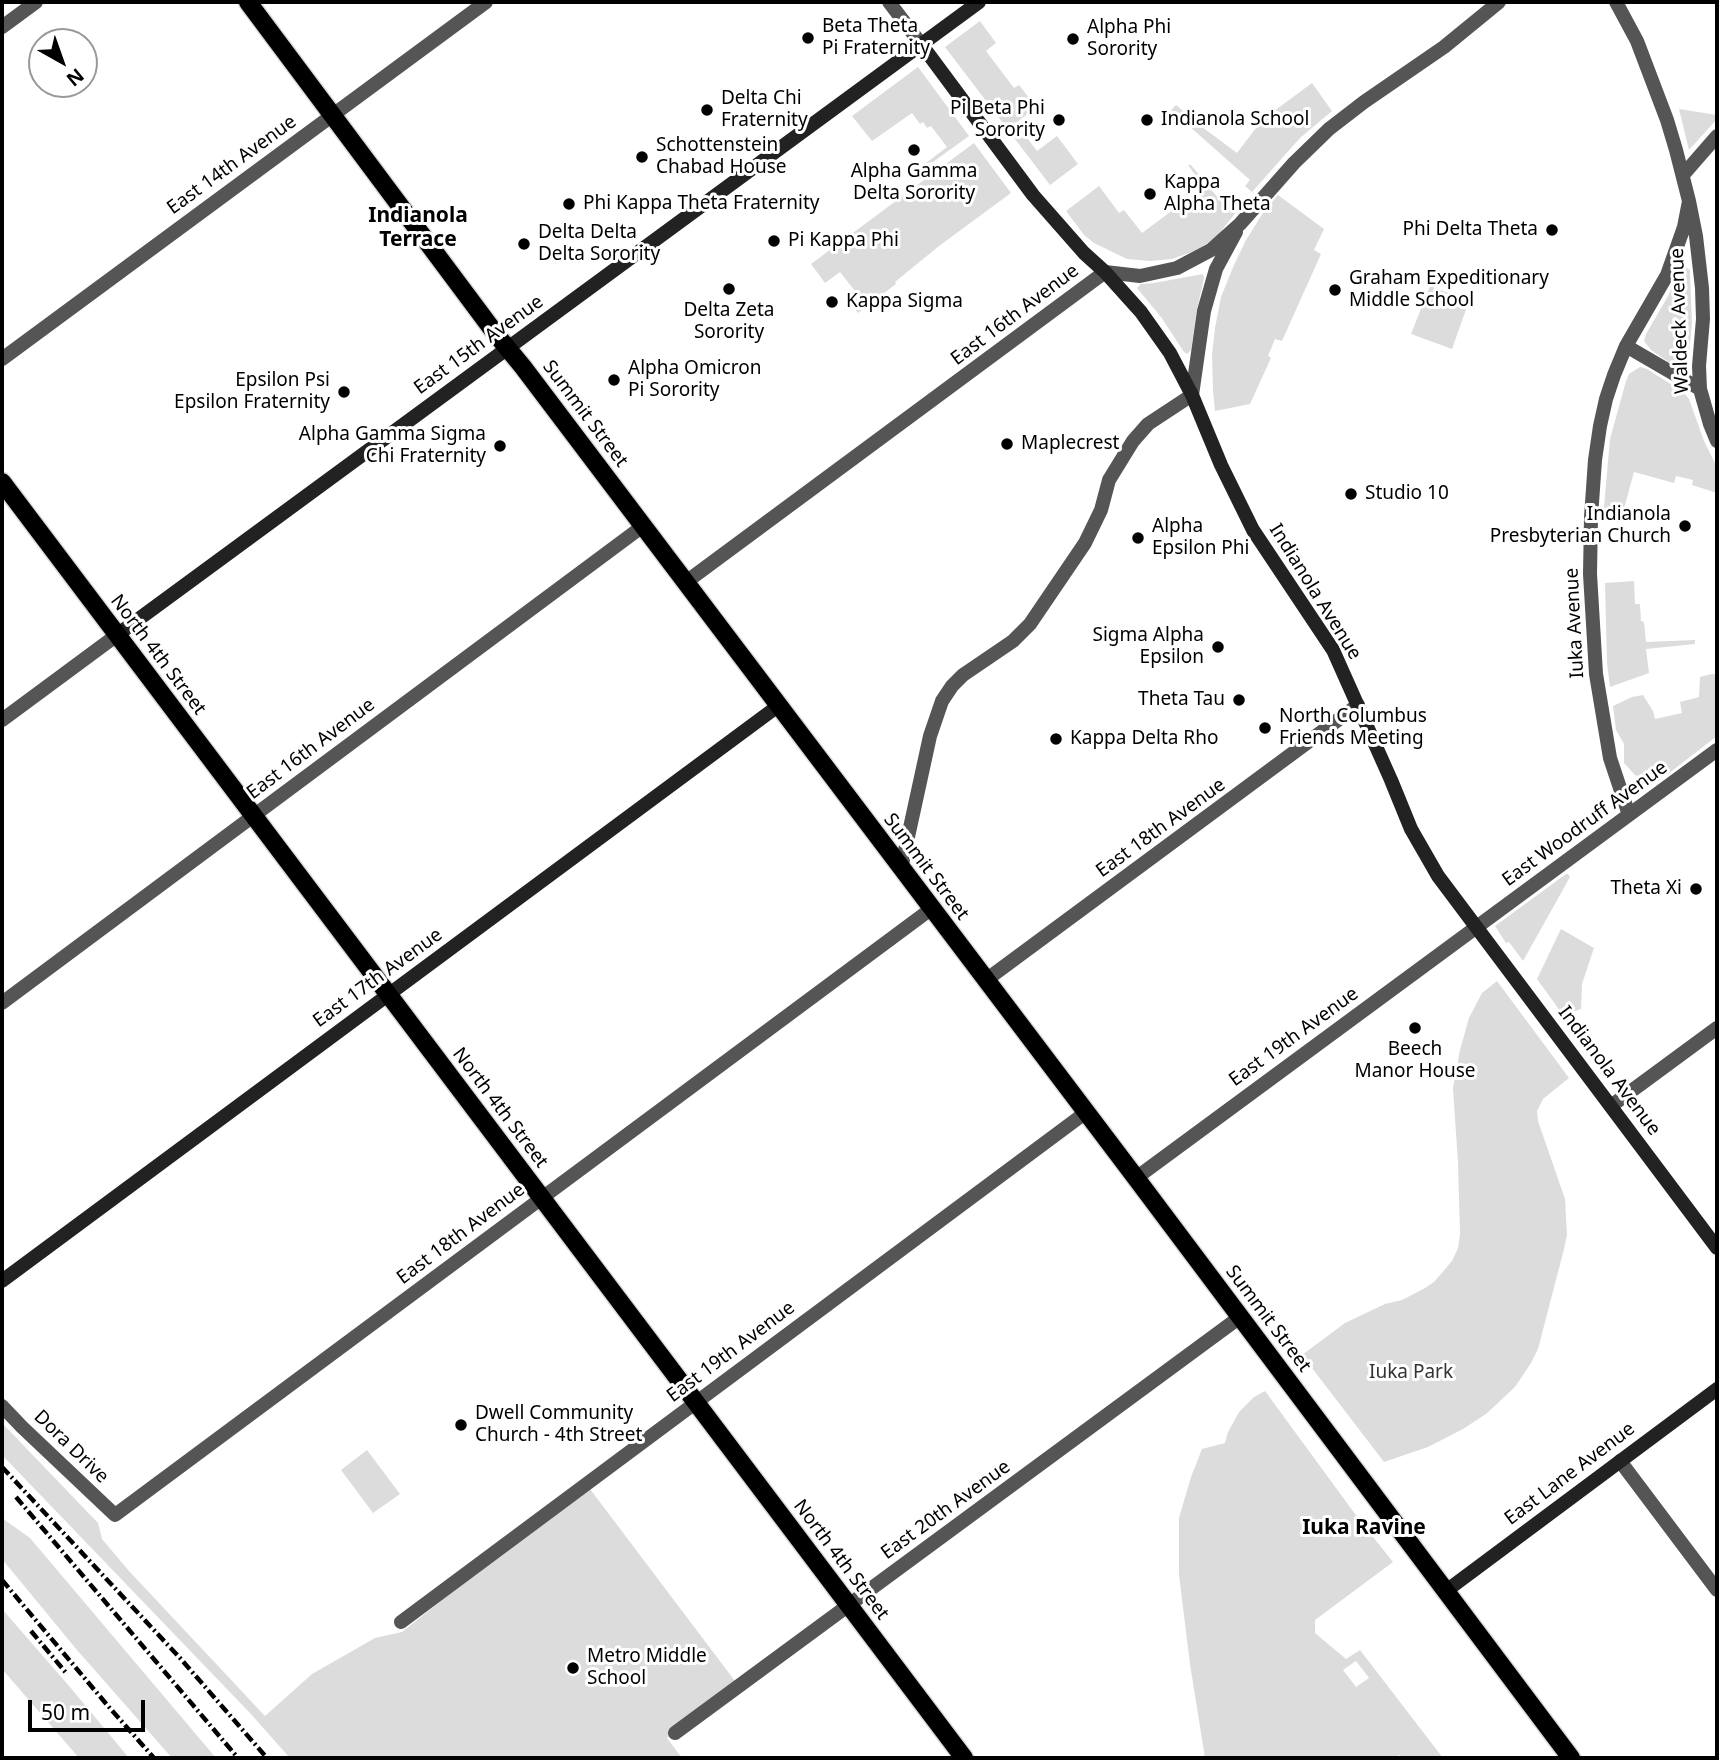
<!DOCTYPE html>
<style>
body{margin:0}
#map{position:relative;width:1719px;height:1760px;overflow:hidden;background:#fff;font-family:"Noto Sans",sans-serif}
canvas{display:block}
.frame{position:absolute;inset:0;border:4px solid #000;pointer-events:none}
.north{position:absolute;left:28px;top:28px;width:70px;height:70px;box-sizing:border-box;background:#fff;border:2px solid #999;border-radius:50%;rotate:140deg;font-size:19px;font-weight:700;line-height:28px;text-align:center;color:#000}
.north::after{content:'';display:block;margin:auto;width:24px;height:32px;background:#000;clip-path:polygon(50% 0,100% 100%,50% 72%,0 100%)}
.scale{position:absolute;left:28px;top:1700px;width:117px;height:32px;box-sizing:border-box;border:4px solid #000;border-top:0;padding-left:9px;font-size:21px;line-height:24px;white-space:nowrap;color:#000;-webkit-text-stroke:5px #fff;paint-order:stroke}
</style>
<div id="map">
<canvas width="1719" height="1760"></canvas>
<div class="frame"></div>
<div class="north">N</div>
<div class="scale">50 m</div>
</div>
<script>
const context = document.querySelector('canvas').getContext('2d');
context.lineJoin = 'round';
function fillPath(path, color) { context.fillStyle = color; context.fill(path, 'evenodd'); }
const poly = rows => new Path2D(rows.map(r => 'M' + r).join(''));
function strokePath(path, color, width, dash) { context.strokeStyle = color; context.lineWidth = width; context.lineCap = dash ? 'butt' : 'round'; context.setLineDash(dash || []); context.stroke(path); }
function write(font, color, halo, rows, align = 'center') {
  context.font = font + ' "Noto Sans",sans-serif'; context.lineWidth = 6; context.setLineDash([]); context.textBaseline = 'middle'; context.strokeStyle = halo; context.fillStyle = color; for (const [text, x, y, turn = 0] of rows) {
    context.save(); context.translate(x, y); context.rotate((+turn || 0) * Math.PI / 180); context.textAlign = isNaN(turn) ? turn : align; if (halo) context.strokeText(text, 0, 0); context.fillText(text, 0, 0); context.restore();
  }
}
fillPath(poly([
 [980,21,996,43,986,51,1014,88,1019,85,1036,107,1016,123,1037,151,1057,136,1078,164,1050,185,945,47],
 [918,67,969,136,933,162,926,163,947,147,931,126,927,128,923,122,920,124,912,113,872,141,852,116],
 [1312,83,1332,111,1300,138,1252,192,1245,186,1250,180,1171,110,1176,105,1198,124,1237,153,1262,120],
 [1679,109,1717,115,1717,119,1689,150],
 [974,143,1011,193,939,246,895,282,896,284,858,313,847,298,855,291,840,272,825,283,811,264],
 [1188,165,1191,165,1223,204,1237,197,1244,202,1218,235,1208,243,1192,252,1172,259,1150,261,1127,259,1094,243,1084,235,1066,211,1099,186,1119,213,1124,210,1142,233,1204,187],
 [1278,195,1324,229,1314,250,1321,254,1282,341,1275,339,1268,356,1271,358,1250,404,1215,411,1213,390,1212,355,1215,328,1221,297,1234,265,1246,240,1263,213],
 [1685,267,1690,270,1690,274,1692,323,1689,352,1686,358,1676,364,1670,363,1651,350,1644,341,1646,334,1668,296,1680,270],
 [1203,274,1204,278,1197,309,1191,350,1187,354,1184,352,1161,317,1137,288,1141,284,1154,283],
 [1430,286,1469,301,1452,349,1411,334],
 [1640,367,1647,369,1683,392,1689,399,1704,441,1717,467,1717,493,1692,485,1693,480,1676,476,1674,483,1634,472,1620,523,1603,518,1610,439,1626,381,1629,374],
 [1634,581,1635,604,1640,604,1641,621,1644,622,1646,642,1695,640,1695,644,1646,649,1649,673,1610,687,1607,663,1605,583],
 [1711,674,1717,674,1717,736,1668,774,1659,778,1647,779,1635,775,1624,763,1624,744,1616,730,1613,706,1632,697,1643,695,1653,711,1655,719,1682,713,1680,702,1699,697,1700,677],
 [1566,874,1568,874,1570,877,1523,961,1509,942,1506,943,1495,926],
 [1561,929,1594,948,1582,984,1581,1009,1563,1015,1537,979],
 [1497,981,1569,1078,1543,1099,1537,1111,1538,1121,1565,1199,1567,1235,1564,1249,1538,1349,1531,1363,1515,1387,1486,1414,1463,1429,1428,1447,1384,1462,1302,1355,1345,1323,1385,1304,1402,1300,1425,1288,1434,1282,1452,1261,1458,1248,1460,1234,1458,1163,1453,1088,1460,1050,1469,1018,1482,993],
 [1265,1391,1358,1518,1393,1562,1315,1620,1315,1633,1346,1659,1360,1650,1443,1758,1403,1758,1399,1755,1396,1758,1205,1758,1190,1664,1179,1575,1179,1518,1191,1477,1202,1449,1225,1443,1228,1432,1239,1412,1254,1397],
 [1356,1661,1369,1678,1356,1687,1343,1670],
 [2,1423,98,1523,102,1539,129,1571,265,1716,312,1674,375,1638,402,1632,587,1485,738,1685,667,1738,682,1758,290,1758,249,1712,2,1455],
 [367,1450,400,1494,373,1513,341,1470],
 [2,1518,30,1538,216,1758,172,1758,77,1650,2,1559],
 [2,1609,70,1687,129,1758,79,1758,2,1669]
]), '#dcdcdc');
const primary = poly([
 [248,2,495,333,523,367,1136,1178,1571,1758],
 [2,482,964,1758]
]);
strokePath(primary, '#dbdbdb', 21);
strokePath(poly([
 [889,2,921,44],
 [1616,2,1637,41,1667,120,1676,150,1689,201,1696,236,1702,288,1703,319,1699,366,1700,389,1710,424,1717,441],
 [2,27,36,2],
 [1683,175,1717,136],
 [1626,346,1700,389],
 [2,359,486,2],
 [686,582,1105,272,1140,276,1177,268,1211,250,1240,224,1294,163,1329,129,1364,102,1444,47,1499,2],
 [2,720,117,635],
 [1629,815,1610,758,1596,674,1590,574,1591,517,1595,460,1600,426,1606,399,1614,375,1626,346,1667,275,1684,227,1689,201],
 [901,869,930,736,942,701,952,686,963,675,1013,641,1030,624,1085,543,1101,510,1109,480,1133,441,1148,424,1192,395,1204,311,1216,269,1236,232],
 [986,980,1358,705],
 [2,1003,643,526],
 [1611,1106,1717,1028],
 [1136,1178,1717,750],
 [2,1406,22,1427,115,1515,931,909],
 [1620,1461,1717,1590],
 [401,1622,1085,1113],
 [675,1733,1240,1317]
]), '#555', 14);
strokePath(poly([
 [921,44,1033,195,1084,253,1105,272,1141,312,1170,353,1192,395,1221,465,1253,530,1333,650,1391,780,1411,829,1438,876,1717,1248],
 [117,635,979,2],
 [2,1281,778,706],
 [1446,1591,1717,1389]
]), '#222', 14);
strokePath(primary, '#000', 18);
strokePath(poly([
 [2,1467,180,1658,267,1758],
 [16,1497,238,1758],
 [2,1580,108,1706,154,1758],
 [31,1631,67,1674]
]), '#000', 4.5, [10, 3.5, 2, 3.5]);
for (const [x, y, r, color] of [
 [808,38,7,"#000"],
 [1073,39,7,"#000"],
 [707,110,7,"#000"],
 [1059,120,7,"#000"],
 [1147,120,7,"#000"],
 [914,150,7,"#000"],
 [642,157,7,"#000"],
 [1150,194,7,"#000"],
 [569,204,7,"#000"],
 [1552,230,7,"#000"],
 [774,241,7,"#000"],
 [524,244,7,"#000"],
 [729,289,7,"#000"],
 [1335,290,7,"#000"],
 [832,302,7,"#000"],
 [614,380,7,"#000"],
 [344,392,7,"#000"],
 [1007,444,7,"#000"],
 [500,446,7,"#000"],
 [1351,494,7,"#000"],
 [1685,526,7,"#000"],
 [1138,538,7,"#000"],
 [1218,647,7,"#000"],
 [1239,700,7,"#000"],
 [1265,728,7,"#000"],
 [1056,739,7,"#000"],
 [1696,889,7,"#000"],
 [1415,1028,7,"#000"],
 [461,1425,7,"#000"],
 [573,1668,7,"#000"]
]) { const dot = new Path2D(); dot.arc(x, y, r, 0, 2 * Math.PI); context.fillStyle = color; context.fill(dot); strokePath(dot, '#fff', 2.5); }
write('19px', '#000', '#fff', [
 ["Beta Theta",822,27],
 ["Pi Fraternity",822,49],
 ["Alpha Phi",1087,28],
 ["Sorority",1087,50],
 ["Delta Chi",721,99],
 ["Fraternity",721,121],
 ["Pi Beta Phi",1045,109,"right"],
 ["Sorority",1045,131,"right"],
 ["Indianola School",1161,120],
 ["Schottenstein",656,146],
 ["Chabad House",656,168],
 ["Alpha Gamma",914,172,"center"],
 ["Delta Sorority",914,194,"center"],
 ["Kappa",1164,183],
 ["Alpha Theta",1164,205],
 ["Phi Kappa Theta Fraternity",583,204],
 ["Phi Delta Theta",1538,230,"right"],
 ["Delta Delta",538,233],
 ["Delta Sorority",538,255],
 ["Pi Kappa Phi",788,241],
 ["Graham Expeditionary",1349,279],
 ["Middle School",1349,301],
 ["Kappa Sigma",846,302],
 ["Delta Zeta",729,311,"center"],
 ["Sorority",729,333,"center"],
 ["Alpha Omicron",628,369],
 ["Pi Sorority",628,391],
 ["Epsilon Psi",330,381,"right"],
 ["Epsilon Fraternity",330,403,"right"],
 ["Alpha Gamma Sigma",486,435,"right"],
 ["Chi Fraternity",486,457,"right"],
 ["Maplecrest",1021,444],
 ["Studio 10",1365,494],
 ["Indianola",1671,515,"right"],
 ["Presbyterian Church",1671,537,"right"],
 ["Alpha",1152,527],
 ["Epsilon Phi",1152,549],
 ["Sigma Alpha",1204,636,"right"],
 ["Epsilon",1204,658,"right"],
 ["Theta Tau",1225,700,"right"],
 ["North Columbus",1279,717],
 ["Friends Meeting",1279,739],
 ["Kappa Delta Rho",1070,739],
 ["Theta Xi",1682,889,"right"],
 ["Beech",1415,1050,"center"],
 ["Manor House",1415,1072,"center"],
 ["Dwell Community",475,1414],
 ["Church - 4th Street",475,1436],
 ["Metro Middle",587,1657],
 ["School",587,1679]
], 'left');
write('19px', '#000', '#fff', [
 ["East 14th Avenue",232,165,-36],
 ["East 16th Avenue",1015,315,-37],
 ["Waldeck Avenue",1680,321,-92],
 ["East 15th Avenue",479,345,-36],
 ["Summit Street",585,414,53],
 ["Indianola Avenue",1315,592,58],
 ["Iuka Avenue",1575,623,-93],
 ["North 4th Street",158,655,53],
 ["East 16th Avenue",311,749,-37],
 ["East Woodruff Avenue",1585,824,-36],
 ["East 18th Avenue",1161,828,-36],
 ["Summit Street",926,867,53],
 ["East 17th Avenue",378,978,-36],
 ["East 19th Avenue",1294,1037,-36],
 ["Indianola Avenue",1609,1071,53],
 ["North 4th Street",500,1108,53],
 ["East 18th Avenue",461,1234,-37],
 ["Summit Street",1268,1319,53],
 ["East 19th Avenue",731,1352,-37],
 ["Dora Drive",71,1447,44],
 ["East Lane Avenue",1570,1474,-37],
 ["East 20th Avenue",946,1510,-36],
 ["North 4th Street",841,1560,53]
]);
write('19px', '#333', '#fff', [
 ["Iuka Park",1411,1373]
]);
write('bold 21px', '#000', '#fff', [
 ["Indianola",418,216],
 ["Terrace",418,240],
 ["Iuka Ravine",1364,1528]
]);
</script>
